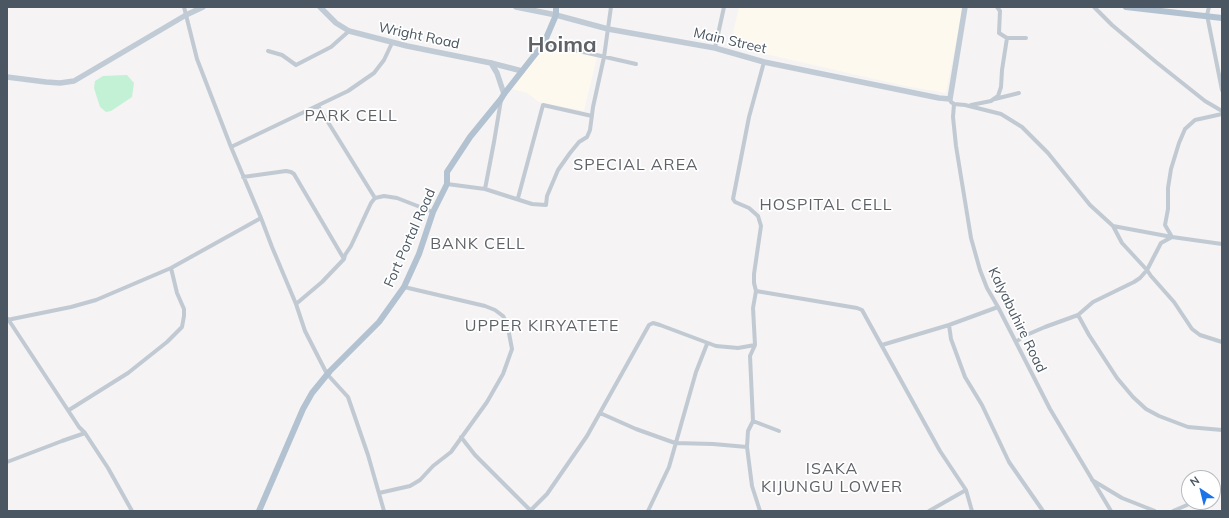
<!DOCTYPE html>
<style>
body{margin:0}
#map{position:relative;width:1229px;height:518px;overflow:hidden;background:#f5f3f3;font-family:Mulish,sans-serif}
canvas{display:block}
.frame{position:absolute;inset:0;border:8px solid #4a5661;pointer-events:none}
.north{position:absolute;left:1181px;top:470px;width:40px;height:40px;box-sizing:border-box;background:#fff;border:1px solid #b7bbc0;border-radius:50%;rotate:325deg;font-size:11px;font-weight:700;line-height:16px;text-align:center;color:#4a5661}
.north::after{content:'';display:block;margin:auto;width:14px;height:18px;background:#1a73e8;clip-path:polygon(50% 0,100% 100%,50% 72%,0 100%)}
</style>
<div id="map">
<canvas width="1229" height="518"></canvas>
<div class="frame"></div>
<div class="north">N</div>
</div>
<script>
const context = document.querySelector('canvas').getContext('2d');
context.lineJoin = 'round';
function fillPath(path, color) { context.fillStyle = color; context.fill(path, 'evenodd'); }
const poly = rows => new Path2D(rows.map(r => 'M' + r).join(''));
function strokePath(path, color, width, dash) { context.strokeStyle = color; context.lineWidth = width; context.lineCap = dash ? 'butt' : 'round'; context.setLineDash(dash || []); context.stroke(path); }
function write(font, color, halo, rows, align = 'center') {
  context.font = font + ' Mulish,sans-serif'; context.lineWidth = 3.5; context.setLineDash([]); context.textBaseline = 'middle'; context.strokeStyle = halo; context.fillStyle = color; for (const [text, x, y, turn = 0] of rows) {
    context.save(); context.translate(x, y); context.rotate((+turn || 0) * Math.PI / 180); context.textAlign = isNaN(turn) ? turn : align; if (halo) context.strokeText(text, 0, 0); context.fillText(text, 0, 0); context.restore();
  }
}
fillPath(poly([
 [739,7,963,7,946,93,905,86,730,46],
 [543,47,597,57,584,111,539,102,527,93,508,88]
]), '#fdf9ef');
fillPath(poly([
 [127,75,134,83,132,97,111,111,106,112,100,107,94,88,95,81,103,76]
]), '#c3f1d5');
strokePath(poly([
 [184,7,197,59,231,147,261,218,272,247,296,304,305,331,327,374,348,397,368,455,384,511],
 [997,7,1000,11,999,33,1007,38,1026,38],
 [1094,7,1112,25,1156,62,1205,101,1222,111],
 [1209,7,1207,15,1222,90],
 [544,43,636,64],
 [715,48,724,7],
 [268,51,282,55,296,65,331,47,349,31],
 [950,99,951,102,954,104,953,117,956,146,971,238,980,270,987,288,998,307,1050,409,1111,511],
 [995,99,1019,93],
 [954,104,965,105,1001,114,1022,127,1048,153,1090,205,1113,226,1122,243,1147,270,1151,276,1174,302,1192,329,1200,335,1222,342],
 [971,105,991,101,998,96,1001,87,1002,70,1007,38],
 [318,106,375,198],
 [231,147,348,91,374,73,384,60,392,43],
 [243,177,286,171,291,172,294,174,344,259],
 [447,184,485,189,532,204,546,205,547,196,558,170,570,153,579,142,587,137,590,130,593,107,604,57,611,7],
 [485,189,494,142,501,100],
 [518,198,543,105,592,116],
 [1113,226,1172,237,1222,244],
 [756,291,857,308,862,310,940,451,966,490,972,511],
 [296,304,322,282,344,259,345,255,351,246,371,203,375,198,384,196,397,198,433,212],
 [1078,315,1089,335,1117,378,1133,397,1146,409,1159,416,1188,427,1222,430],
 [8,319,79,427,85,433,108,468,132,511],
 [7,320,71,307,96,300,171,268,261,218],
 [949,325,951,339,965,377,982,405,1009,462,1043,511],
 [1016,342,1024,336,1045,327,1078,315,1093,302,1134,282,1140,278,1147,270,1161,243,1172,237,1165,225,1168,209,1168,188,1171,169,1179,143,1185,129,1195,120,1222,114],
 [882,345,949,325,998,307],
 [69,410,128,373,167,342,182,327,184,316,184,309,177,293,171,268],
 [600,413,636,429,675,443,713,444,747,447],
 [753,421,779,431],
 [461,437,475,455,531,511],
 [7,462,62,441,85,433],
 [1092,480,1122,498,1155,511],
 [379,493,410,486,420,480,433,466,451,452,487,402,503,374,512,349,507,323,503,316,495,310,485,306,404,287],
 [530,511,547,494,587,436,649,325,653,323,660,325,716,346,738,348,755,345],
 [648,511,669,467,696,372,707,344],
 [760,511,752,486,747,447,748,431,753,421,750,356,755,345,753,308,756,291,754,283,754,274,761,226,758,216,749,208,735,202,733,199,749,117,764,62],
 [929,511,966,490],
 [1173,511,1187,505]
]), '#c1cad2', 4);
strokePath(poly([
 [320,7,336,23,349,31,407,46,491,63,522,71],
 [516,7,556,15,608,29,715,48,764,62,939,98,950,99,965,7],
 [491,63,497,73,504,94],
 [7,77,46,82,60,83,74,81,186,15,203,7]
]), '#c1cbd6', 5.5);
strokePath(poly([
 [1126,7,1222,18],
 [259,511,303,409,312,393,330,371,379,322,404,287,419,254,433,212,447,184,447,172,470,137,501,99,504,94,544,43,556,15,556,7]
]), '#b3c2d1', 6);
write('14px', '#4a5661', '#fff', [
 ["Wright Road",419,36,12],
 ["Main Street",730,41,13],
 ["Fort Portal Road",410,238,-66],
 ["Kalyabuhire Road",1017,320,64]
]);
context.letterSpacing = '1px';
write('16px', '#5f6368', '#fff', [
 ["PARK CELL",351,116],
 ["SPECIAL AREA",636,165],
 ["HOSPITAL CELL",826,205],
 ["BANK CELL",478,244],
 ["UPPER KIRYATETE",542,326],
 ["ISAKA",832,469],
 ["KIJUNGU LOWER",832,487]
]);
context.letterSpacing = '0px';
write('bold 22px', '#5f6368', '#fff', [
 ["Hoima",562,45]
]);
</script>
